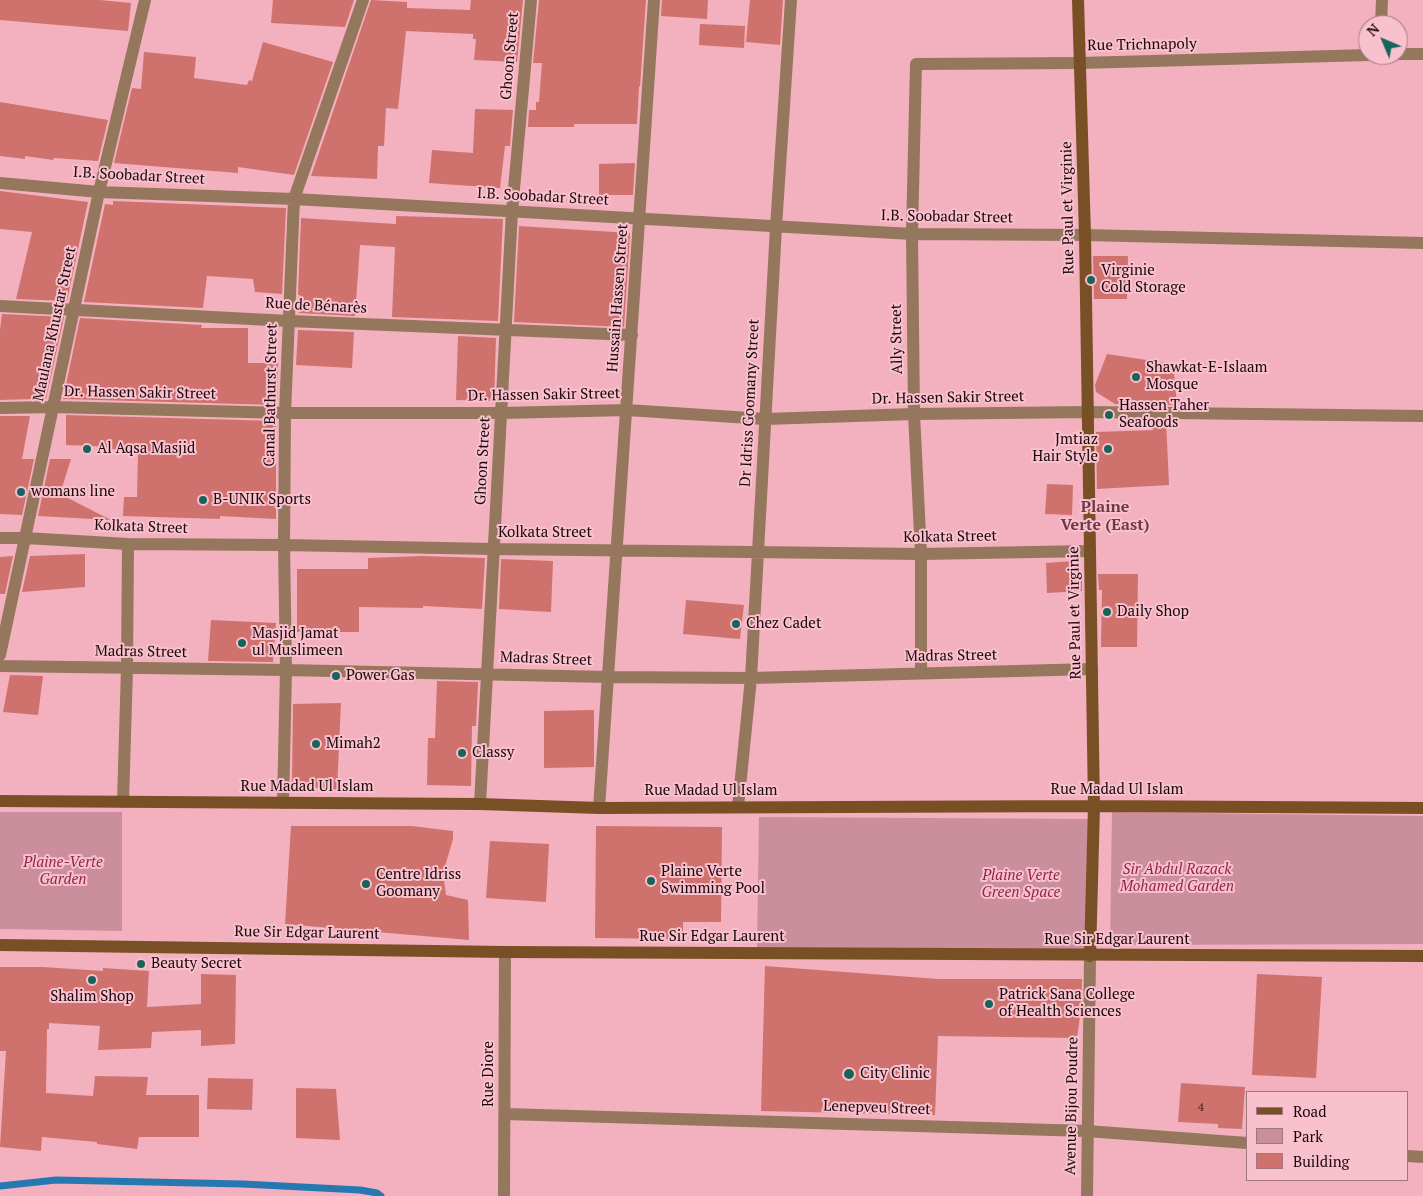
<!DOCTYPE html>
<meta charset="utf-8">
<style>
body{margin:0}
#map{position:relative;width:1423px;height:1196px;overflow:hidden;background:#f3b0bf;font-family:"PT Serif",serif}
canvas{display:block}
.legend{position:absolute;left:1246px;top:1091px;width:162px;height:90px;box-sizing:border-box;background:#f8c1cd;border:1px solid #a07680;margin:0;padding:6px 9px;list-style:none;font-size:15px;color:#1b060c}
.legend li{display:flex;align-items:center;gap:10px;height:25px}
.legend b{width:25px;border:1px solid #a07680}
.north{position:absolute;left:1358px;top:15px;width:50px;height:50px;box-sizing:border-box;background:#f8c1cd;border:1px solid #a07680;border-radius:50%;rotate:315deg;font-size:14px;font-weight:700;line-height:20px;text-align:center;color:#1b060c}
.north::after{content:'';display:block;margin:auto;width:18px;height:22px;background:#18635b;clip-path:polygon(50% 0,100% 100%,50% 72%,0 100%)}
</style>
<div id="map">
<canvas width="1423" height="1196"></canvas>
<ul class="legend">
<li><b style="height:6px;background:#795025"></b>Road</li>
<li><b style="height:14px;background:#ca8e9c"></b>Park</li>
<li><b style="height:14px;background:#cf726d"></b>Building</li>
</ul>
<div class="north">N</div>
</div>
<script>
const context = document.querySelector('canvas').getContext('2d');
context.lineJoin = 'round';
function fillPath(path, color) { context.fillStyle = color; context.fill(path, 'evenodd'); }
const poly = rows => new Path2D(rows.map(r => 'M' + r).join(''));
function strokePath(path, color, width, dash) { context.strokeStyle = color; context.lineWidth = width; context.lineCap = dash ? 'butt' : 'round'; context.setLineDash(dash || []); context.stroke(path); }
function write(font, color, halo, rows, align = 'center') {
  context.font = font + ' "PT Serif",serif'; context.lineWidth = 4; context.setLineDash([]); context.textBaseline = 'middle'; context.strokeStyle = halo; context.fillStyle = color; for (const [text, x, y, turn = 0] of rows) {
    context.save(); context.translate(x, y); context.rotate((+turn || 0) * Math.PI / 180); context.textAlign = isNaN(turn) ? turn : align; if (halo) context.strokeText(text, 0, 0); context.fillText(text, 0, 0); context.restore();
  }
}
fillPath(poly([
 [0,812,122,812,122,931,0,929],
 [1112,812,1423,816,1423,944,1110,945],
 [759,817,1089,819,1087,952,757,949]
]), '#ca8e9c');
strokePath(poly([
 [0,1186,56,1180,243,1184,360,1190,377,1193,381,1196]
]), '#2678b1', 7);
fillPath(poly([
 [0,0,100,0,131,3,128,31,0,20],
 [273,0,354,0,345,27,271,23],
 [371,0,407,2,407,8,470,10,471,0,523,0,517,62,474,60,476,39,473,39,473,34,406,31,398,109,386,108,384,146,378,146,377,179,311,176],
 [539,0,646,0,640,87,639,86,637,124,574,124,574,127,528,127,529,110,536,110,536,102,539,102,542,63,533,63],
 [662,0,708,0,707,19,661,16],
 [750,0,783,0,780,45,746,42],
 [700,24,745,26,744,48,699,45],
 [263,42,333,62,294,175,238,167,238,173,114,163,132,88,141,89,144,52,196,57,194,78,247,85,249,80,252,81],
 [0,102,108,120,98,161,54,158,53,160,25,156,25,159,0,156],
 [475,109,513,110,510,146,505,146,500,188,429,183,432,150,473,153],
 [635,163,633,195,599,195,599,164],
 [0,191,88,202,67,301,16,299,32,232,0,229],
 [113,201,286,208,282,294,255,292,253,279,207,276,203,308,84,302,105,204,113,205],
 [396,216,503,219,498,321,392,317,395,247,360,245,355,316,299,313,300,295,298,295,301,218,396,224],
 [519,226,630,233,624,327,514,322],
 [1093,256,1128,256,1127,299,1094,299],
 [2,314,64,317,46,399,33,397,33,399,0,400,0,330],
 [80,318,202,325,201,328,248,328,248,363,278,363,277,405,63,399],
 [298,330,354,332,352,368,296,365],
 [458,336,496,338,494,401,456,400],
 [1107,354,1173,364,1177,405,1115,404,1096,392,1095,385],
 [66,415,276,421,276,519,220,516,220,519,123,516,124,497,137,497,138,453,94,446,66,445],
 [0,416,30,416,22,459,34,459,22,515,0,514],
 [1140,421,1166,421,1169,485,1097,489,1096,432,1154,430],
 [50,459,71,459,60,494,111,520,38,516],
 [1047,484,1073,485,1072,515,1045,514],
 [85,554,85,587,22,592,30,556],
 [13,556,5,594,0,594,0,557],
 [422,556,485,558,482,609,423,606,423,608,359,607,359,632,297,632,297,569,368,569,368,558],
 [501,559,553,561,551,612,499,609],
 [1073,561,1073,573,1082,573,1082,591,1047,593,1046,563],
 [1098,574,1138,574,1137,647,1101,647,1102,590,1099,590],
 [686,600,744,605,740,639,683,634],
 [211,620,276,623,273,662,208,661],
 [10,675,43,676,38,715,3,712],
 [437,681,478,682,476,726,472,726,471,786,427,785,428,738,435,738],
 [341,703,337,790,292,785,293,704],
 [594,710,594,767,544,768,544,711],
 [291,826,412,826,453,831,453,839,443,873,446,895,468,900,469,940,285,924],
 [596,826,722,827,721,922,683,922,683,939,595,938],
 [490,841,549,844,546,902,486,898],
 [765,966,938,979,1082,979,1081,1009,1077,1038,938,1036,935,1115,761,1111],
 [0,967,43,967,103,971,103,968,149,971,147,1007,201,1004,201,974,236,975,235,1044,201,1046,201,1030,152,1032,151,1048,98,1050,100,1026,49,1023,49,1029,47,1029,46,1093,93,1096,95,1076,148,1077,146,1095,199,1095,199,1137,139,1137,137,1149,97,1144,97,1142,42,1137,41,1151,0,1147,6,1051,0,1051],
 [1257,974,1322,977,1316,1078,1252,1075],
 [208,1078,253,1079,252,1110,207,1109],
 [1181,1083,1245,1087,1242,1129,1218,1128,1218,1124,1178,1122],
 [296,1088,336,1089,340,1140,296,1138]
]), '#cf726d');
strokePath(poly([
 [1381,25,1382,0],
 [1398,54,1423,54],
 [0,183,99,192,294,199,912,234,1085,235,1423,243],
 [0,306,289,321,632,335],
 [0,408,53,407,285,413,502,413,627,410,765,419,914,414,1088,412,1423,416],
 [0,538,25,538,128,544,284,545,494,549,921,554,1090,551],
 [0,655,99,192,145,0],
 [0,666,286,670,608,677,751,678,1092,669],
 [921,673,921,554,914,414,912,234,916,64,1080,63,1369,55],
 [123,802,127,668,128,544],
 [283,803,286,670,284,545,285,413,294,199,363,0],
 [480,804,512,211,531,0],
 [738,807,751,678,776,227,791,0],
 [599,808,654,0],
 [505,1114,1087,1131,1247,1143],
 [1407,1156,1423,1157],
 [504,1196,505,952],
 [1087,1196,1090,956]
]), '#94775c', 12);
strokePath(poly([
 [1078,0,1085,235,1094,806,1090,956],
 [0,801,480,804,599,808,1094,806,1423,808],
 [0,945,505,952,1423,956]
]), '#795025', 12);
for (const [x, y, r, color] of [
 [1091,280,5,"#18635b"],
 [1136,377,5,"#18635b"],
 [1109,415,5,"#18635b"],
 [87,449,5,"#18635b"],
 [1108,449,5,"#18635b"],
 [21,492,5,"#18635b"],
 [203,500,5,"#18635b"],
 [1107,612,5,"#18635b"],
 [736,624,5,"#18635b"],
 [242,643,5,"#18635b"],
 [336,676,5,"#18635b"],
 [316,744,5,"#18635b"],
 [462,753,5,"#18635b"],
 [651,881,5,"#18635b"],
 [366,884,5,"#18635b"],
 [141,964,5,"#18635b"],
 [92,980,5,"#18635b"],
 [989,1004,5,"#18635b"],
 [849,1074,6,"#18635b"]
]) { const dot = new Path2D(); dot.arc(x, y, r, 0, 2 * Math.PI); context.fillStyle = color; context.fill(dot); strokePath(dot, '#f8c1cd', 2); }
write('12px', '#482124', null, [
 ["4",1201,1108]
]);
write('15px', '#1b060c', '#f8c1cd', [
 ["Rue Trichnapoly",1142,45,-1],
 ["Ghoon Street",510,56,-85],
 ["I.B. Soobadar Street",139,176,3],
 ["I.B. Soobadar Street",543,197,3],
 ["Rue Paul et Virginie",1068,208,-91],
 ["I.B. Soobadar Street",947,217,1],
 ["Hussain Hassen Street",618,298,-86],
 ["Rue de Bénarès",316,306,3],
 ["Maulana Khustar Street",55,324,-78],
 ["Ally Street",897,339,-91],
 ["Dr. Hassen Sakir Street",140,393,1],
 ["Canal Bathurst Street",271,395,-89],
 ["Dr. Hassen Sakir Street",544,395,-1],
 ["Dr. Hassen Sakir Street",948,398,-1],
 ["Dr Idriss Goomany Street",750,403,-87],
 ["Ghoon Street",483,461,-87],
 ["Kolkata Street",141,527,2],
 ["Kolkata Street",545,533],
 ["Kolkata Street",950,537,-1],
 ["Rue Paul et Virginie",1075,613,-91],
 ["Madras Street",141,652,1],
 ["Madras Street",951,656,-1],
 ["Madras Street",546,659,2],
 ["Rue Madad Ul Islam",307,787],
 ["Rue Madad Ul Islam",1117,790],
 ["Rue Madad Ul Islam",711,791],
 ["Rue Sir Edgar Laurent",307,933,1],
 ["Rue Sir Edgar Laurent",712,937],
 ["Rue Sir Edgar Laurent",1117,940],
 ["Rue Diore",489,1074,-90],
 ["Avenue Bijou Poudre",1072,1106,-89],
 ["Lenepveu Street",877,1108,2]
]);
write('15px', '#1b060c', '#f8c1cd', [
 ["Virginie",1101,271],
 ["Cold Storage",1101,288],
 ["Shawkat-E-Islaam",1146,368],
 ["Mosque",1146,385],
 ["Hassen Taher",1119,406],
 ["Seafoods",1119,423],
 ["Jmtiaz",1098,440,"right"],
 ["Hair Style",1098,457,"right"],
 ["Al Aqsa Masjid",97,449],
 ["womans line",31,492],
 ["B-UNIK Sports",213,500],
 ["Daily Shop",1117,612],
 ["Chez Cadet",746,624],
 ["Masjid Jamat",252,634],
 ["ul Muslimeen",252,651],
 ["Power Gas",346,676],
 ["Mimah2",326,744],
 ["Classy",472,753],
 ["Plaine Verte",661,872],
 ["Swimming Pool",661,889],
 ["Centre Idriss",376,875],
 ["Goomany",376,892],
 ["Beauty Secret",151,964],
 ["Patrick Sana College",999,995],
 ["of Health Sciences",999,1012],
 ["Shalim Shop",92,997,"center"],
 ["City Clinic",860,1074]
], 'left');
write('italic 15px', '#93254c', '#f8c1cd', [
 ["Plaine-Verte",63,863],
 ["Garden",63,880],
 ["Sir Abdul Razack",1177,870],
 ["Mohamed Garden",1177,887],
 ["Plaine Verte",1021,876],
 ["Green Space",1021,893]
]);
write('bold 16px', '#713948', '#f8c1cd', [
 ["Plaine",1105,507],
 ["Verte (East)",1105,525]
]);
</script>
